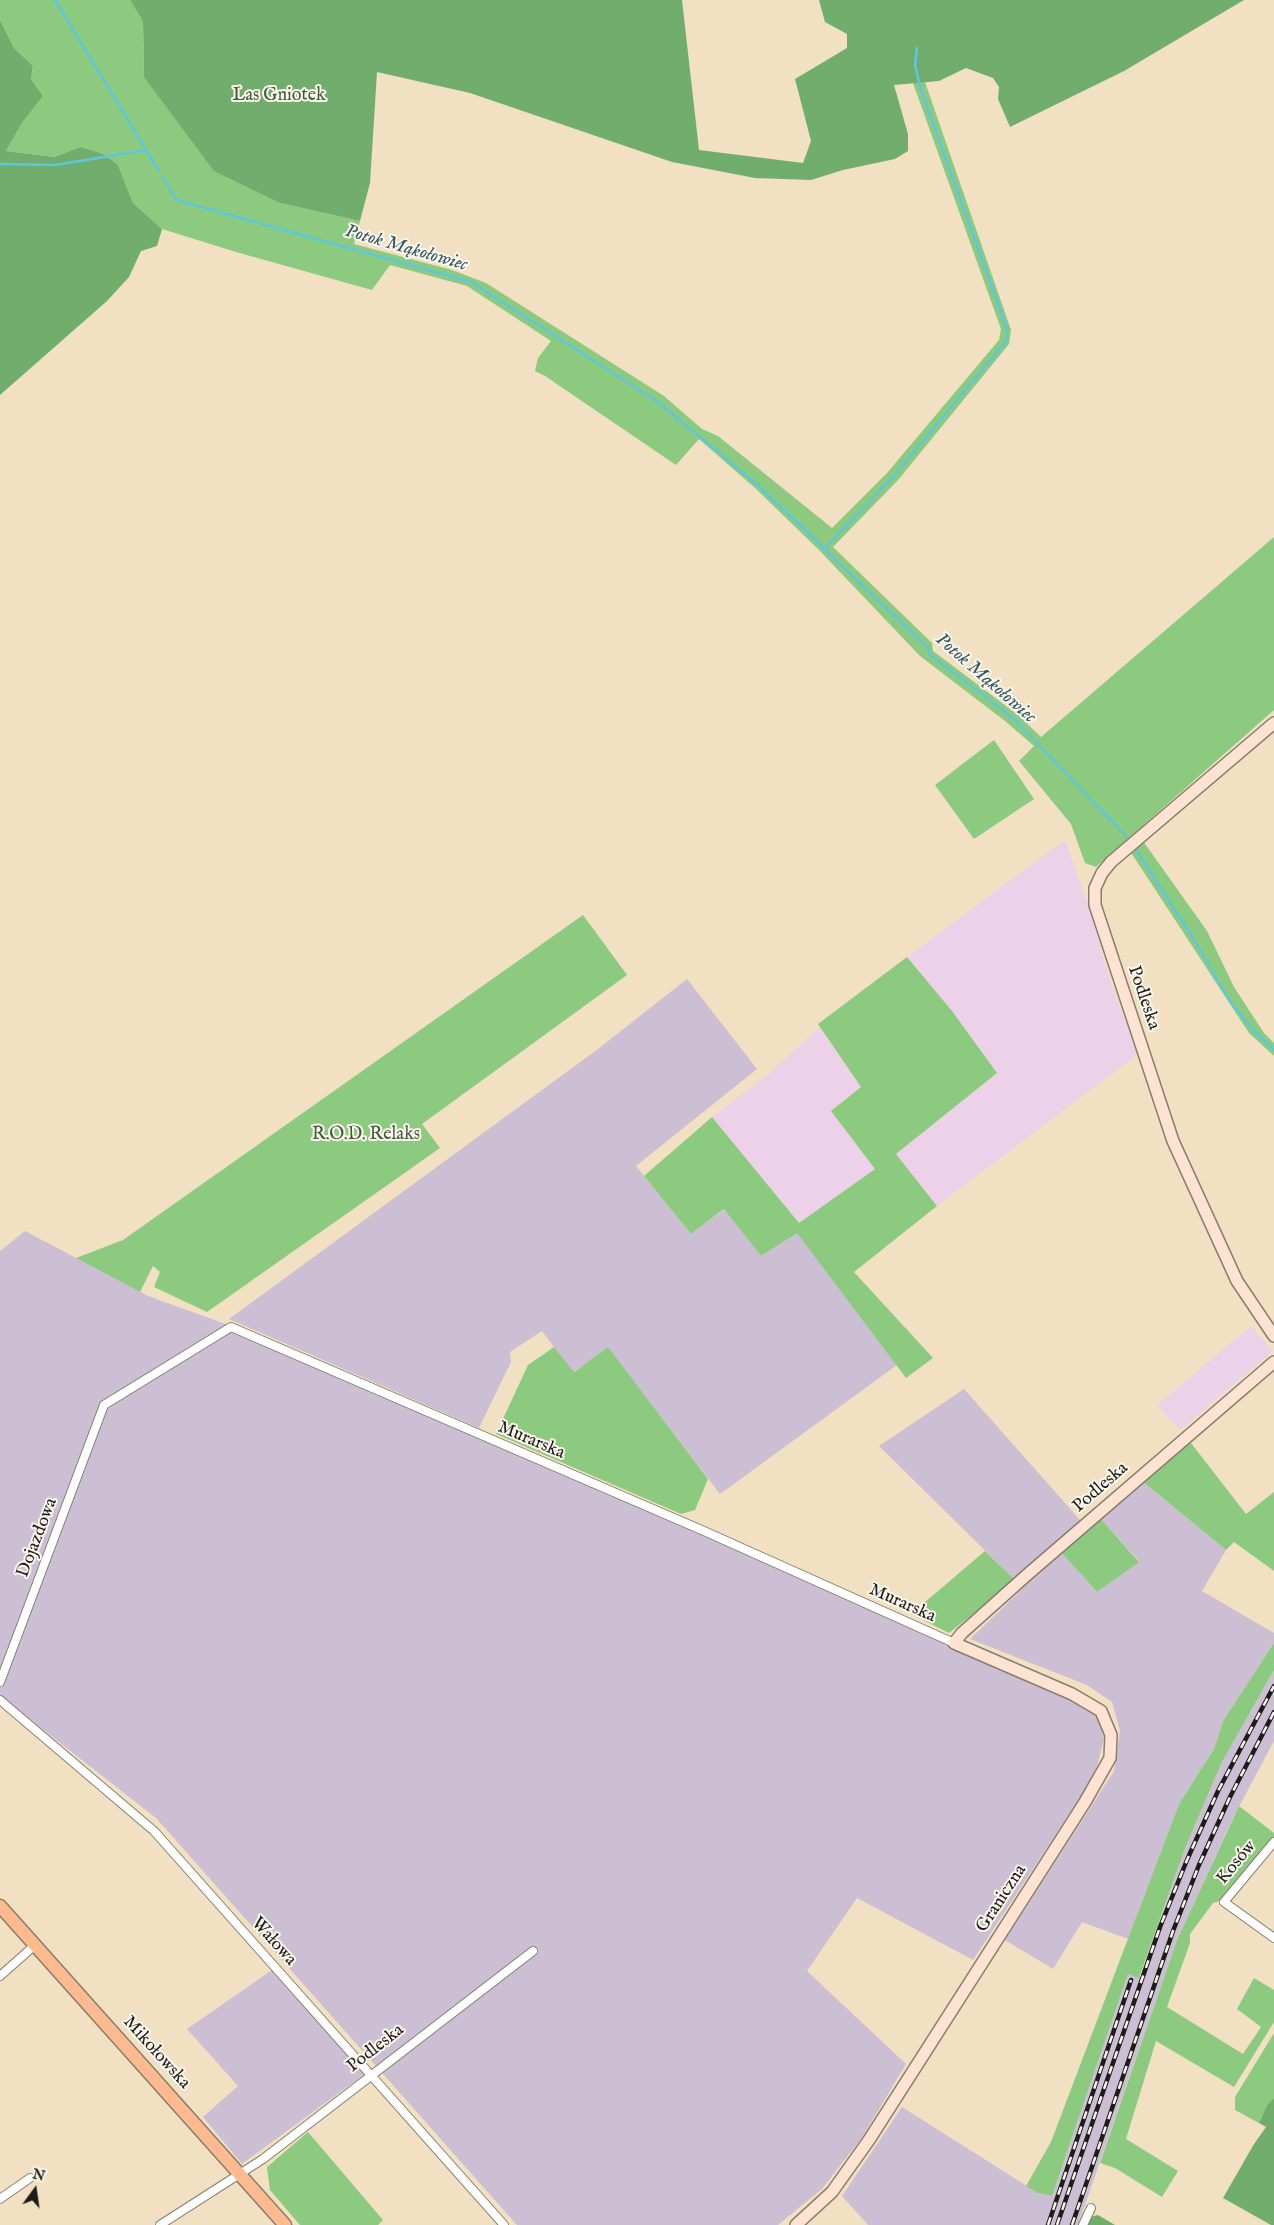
<!DOCTYPE html>
<meta charset="utf-8">
<style>
body{margin:0}
#map{position:relative;width:1274px;height:2225px;overflow:hidden;background:#f1e0c1;font-family:"IM FELL English",serif}
canvas{display:block}
.north{position:absolute;left:10px;top:2165px;width:50px;height:50px;-webkit-text-stroke:4px #fbf7ec;paint-order:stroke;rotate:14deg;font-size:14px;font-weight:700;line-height:20px;text-align:center;color:#1c1c1c}
.north::after{content:'';display:block;margin:auto;width:18px;height:22px;background:#1c1c1c;clip-path:polygon(50% 0,100% 100%,50% 72%,0 100%)}
</style>
<div id="map">
<canvas width="1274" height="2225"></canvas>
<div class="north">N</div>
</div>
<script>
const context = document.querySelector('canvas').getContext('2d');
context.lineJoin = 'round';
function fillPath(path, color) { context.fillStyle = color; context.fill(path, 'evenodd'); }
const poly = rows => new Path2D(rows.map(r => 'M' + r).join(''));
function strokePath(path, color, width, dash) { context.strokeStyle = color; context.lineWidth = width; context.lineCap = dash ? 'butt' : 'round'; context.setLineDash(dash || []); context.stroke(path); }
function write(font, color, halo, rows, align = 'center') {
  context.font = font + ' "IM FELL English",serif'; context.lineWidth = 4; context.setLineDash([]); context.textBaseline = 'middle'; context.strokeStyle = halo; context.fillStyle = color; for (const [text, x, y, turn = 0] of rows) {
    context.save(); context.translate(x, y); context.rotate((+turn || 0) * Math.PI / 180); context.textAlign = isNaN(turn) ? turn : align; if (halo) context.strokeText(text, 0, 0); context.fillText(text, 0, 0); context.restore();
  }
}
fillPath(poly([
 [1065,840,1087,901,1112,987,1138,1054,937,1206,896,1154,997,1073,952,1011,907,957],
 [820,1027,861,1087,831,1111,875,1169,799,1223,712,1117,766,1076],
 [1251,1326,1273,1351,1180,1430,1157,1405]
]), '#edd1e9');
fillPath(poly([
 [687,979,757,1069,636,1166,691,1234,725,1209,761,1256,797,1232,897,1365,720,1494,608,1348,573,1372,542,1331,510,1352,511,1362,479,1428,229,1319,598,1049],
 [25,1231,148,1296,231,1326,1074,1699,1099,1717,1104,1739,1097,1766,1085,1790,973,1960,857,1898,807,1971,906,2064,863,2136,822,2189,778,2225,517,2225,156,1818,0,1696,0,1251],
 [964,1389,1081,1521,1015,1580,879,1446],
 [1141,1480,1226,1550,1202,1591,1274,1633,1274,1643,1223,1721,1214,1749,1179,1804,1128,1939,1082,1922,1053,1969,1005,1940,1114,1771,1120,1731,1112,1702,1087,1685,970,1639,1061,1552,1097,1592,1139,1561,1101,1519],
 [1274,1670,1274,1741,1233,1818,1177,1940,1078,2225,868,2225,842,2196,902,2107,1038,2193,1052,2196,1128,1974,1140,1977,1184,1851,1221,1764],
 [272,1970,366,2073,242,2164,203,2117,238,2086,187,2029]
]), '#ccbfd4');
fillPath(poly([
 [0,0,130,0,143,20,144,77,280,203,360,221,354,244,452,270,486,283,664,396,702,429,718,436,832,528,887,473,999,340,1001,329,913,83,925,82,1011,330,1009,344,899,479,833,547,932,643,933,651,1018,715,1041,737,1274,537,1274,710,1096,867,1085,863,1071,824,1019,761,1034,746,1005,721,920,656,818,549,755,488,699,439,676,465,545,376,535,371,538,358,551,341,467,286,390,265,372,290,236,252,162,229,133,203,118,165,80,147,54,157,6,151,22,123,43,96,31,79,33,66,14,48,0,20],
 [994,740,1034,799,974,839,935,785],
 [1143,841,1207,931,1234,987,1264,1033,1274,1043,1274,1056,1249,1033,1130,851],
 [583,915,627,975,422,1124,440,1148,207,1312,154,1287,160,1272,153,1266,140,1292,76,1258,123,1240],
 [907,957,952,1011,997,1073,896,1154,937,1206,854,1272,933,1358,906,1378,797,1233,761,1256,724,1209,691,1234,644,1176,712,1117,799,1223,875,1169,831,1111,861,1087,818,1024],
 [554,1347,574,1372,608,1347,708,1479,695,1510,681,1514,496,1434,528,1365],
 [1191,1443,1246,1514,1274,1492,1274,1571,1234,1542,1226,1550,1141,1480],
 [1101,1519,1139,1562,1097,1592,1061,1552],
 [985,1551,1015,1580,949,1633,911,1614],
 [1274,1643,1274,1670,1221,1764,1184,1851,1139,1978,1128,1974,1052,2196,1038,2193,1026,2186,1051,2142,1179,1804,1214,1749,1223,1721],
 [1239,1806,1274,1833,1274,1838,1223,1900,1213,1903,1190,1934,1190,1943,1167,2007,1243,2054,1261,2027,1237,2009,1254,1978,1274,1990,1274,2022,1234,2087,1156,2041,1126,2139,1178,2171,1162,2197,1115,2168,1100,2163,1177,1940],
 [1274,2033,1274,2098,1267,2105,1259,2123,1235,2110,1235,2097],
 [308,2132,383,2220,378,2225,300,2225,270,2190,267,2167]
]), '#8cca80');
fillPath(poly([
 [130,0,682,0,699,150,803,163,811,141,795,79,847,48,847,34,825,22,819,0,1244,0,1124,71,1010,127,998,99,999,87,993,78,966,68,939,81,894,85,908,134,908,151,895,159,843,170,811,180,755,178,672,162,470,93,377,72,370,183,360,221,280,203,214,171,144,77,143,21],
 [0,20,14,48,33,66,31,79,43,96,22,123,6,151,54,157,80,147,103,154,118,165,133,203,162,229,157,246,141,251,129,277,107,301,0,395],
 [1274,2098,1274,2225,1271,2225,1223,2198,1254,2144,1266,2127,1259,2123,1267,2105],
 [1098,2215,1115,2225,1087,2225,1090,2217]
]), '#71ae6e');
strokePath(poly([
 [55,0,159,171],
 [0,164,55,165,147,150],
 [163,177,174,197,180,201,471,282,658,402,702,439],
 [704,440,761,488,821,545],
 [821,546,928,648,929,654,1013,718,1127,837],
 [824,549,893,477,1007,340,1007,329,921,90,915,65,917,48],
 [1135,848,1193,938],
 [1195,941,1229,1000,1253,1030,1274,1050]
]), '#5fc7db', 2.5);
const street = poly([
 [0,1682,104,1405,231,1327,704,1531,954,1643],
 [0,1700,154,1831,504,2225],
 [1274,1842,1224,1902,1274,1938],
 [0,1976,35,1945],
 [0,2199,30,2178],
 [160,2225,263,2159,533,1951],
 [1083,2225,1091,2208]
]);
const secondary = poly([
 [1274,723,1111,862,1102,873,1095,888,1095,905,1173,1141,1237,1281,1274,1336],
 [796,2225,832,2192,869,2140,1085,1802,1110,1758,1111,1735,1101,1711,1072,1694,954,1643,962,1633,1028,1574,1274,1362]
]);
const primary = poly([
 [0,1906,285,2225]
]);
strokePath(street, '#867e6e', 10);
strokePath(secondary, '#867e6e', 14);
strokePath(primary, '#867e6e', 15);
strokePath(street, '#fff', 8);
strokePath(secondary, '#fee3d2', 11);
strokePath(primary, '#fcba8e', 12);
const rail = poly([
 [1048,2225,1131,1980],
 [1057,2225,1160,1927,1187,1860,1218,1791,1274,1686],
 [1072,2225,1173,1931,1199,1865,1230,1797,1274,1712]
]);
strokePath(rail, '#1c1c1c', 4.5);
strokePath(rail, '#fbf7ec', 2.5, [8]);
write('18px', '#43593f', '#fbf7ec', [
 ["Las Gniotek",279,96],
 ["R.O.D. Relaks",366,1135]
]);
write('18px', '#1c1c1c', '#fbf7ec', [
 ["Podleska",1143,998,71],
 ["Murarska",531,1441,23],
 ["Podleska",1101,1488,-41],
 ["Dojazdowa",38,1538,-69],
 ["Murarska",902,1604,24],
 ["Kosów",1237,1863,-50],
 ["Graniczna",1002,1899,-57],
 ["Wałowa",273,1942,48],
 ["Podleska",376,2049,-38],
 ["Mikołowska",156,2053,48]
]);
write('italic 19px', '#33585f', '#fbf7ec', [
 ["Potok Mąkołowiec",406,249,16],
 ["Potok Mąkołowiec",985,679,41]
]);
</script>
